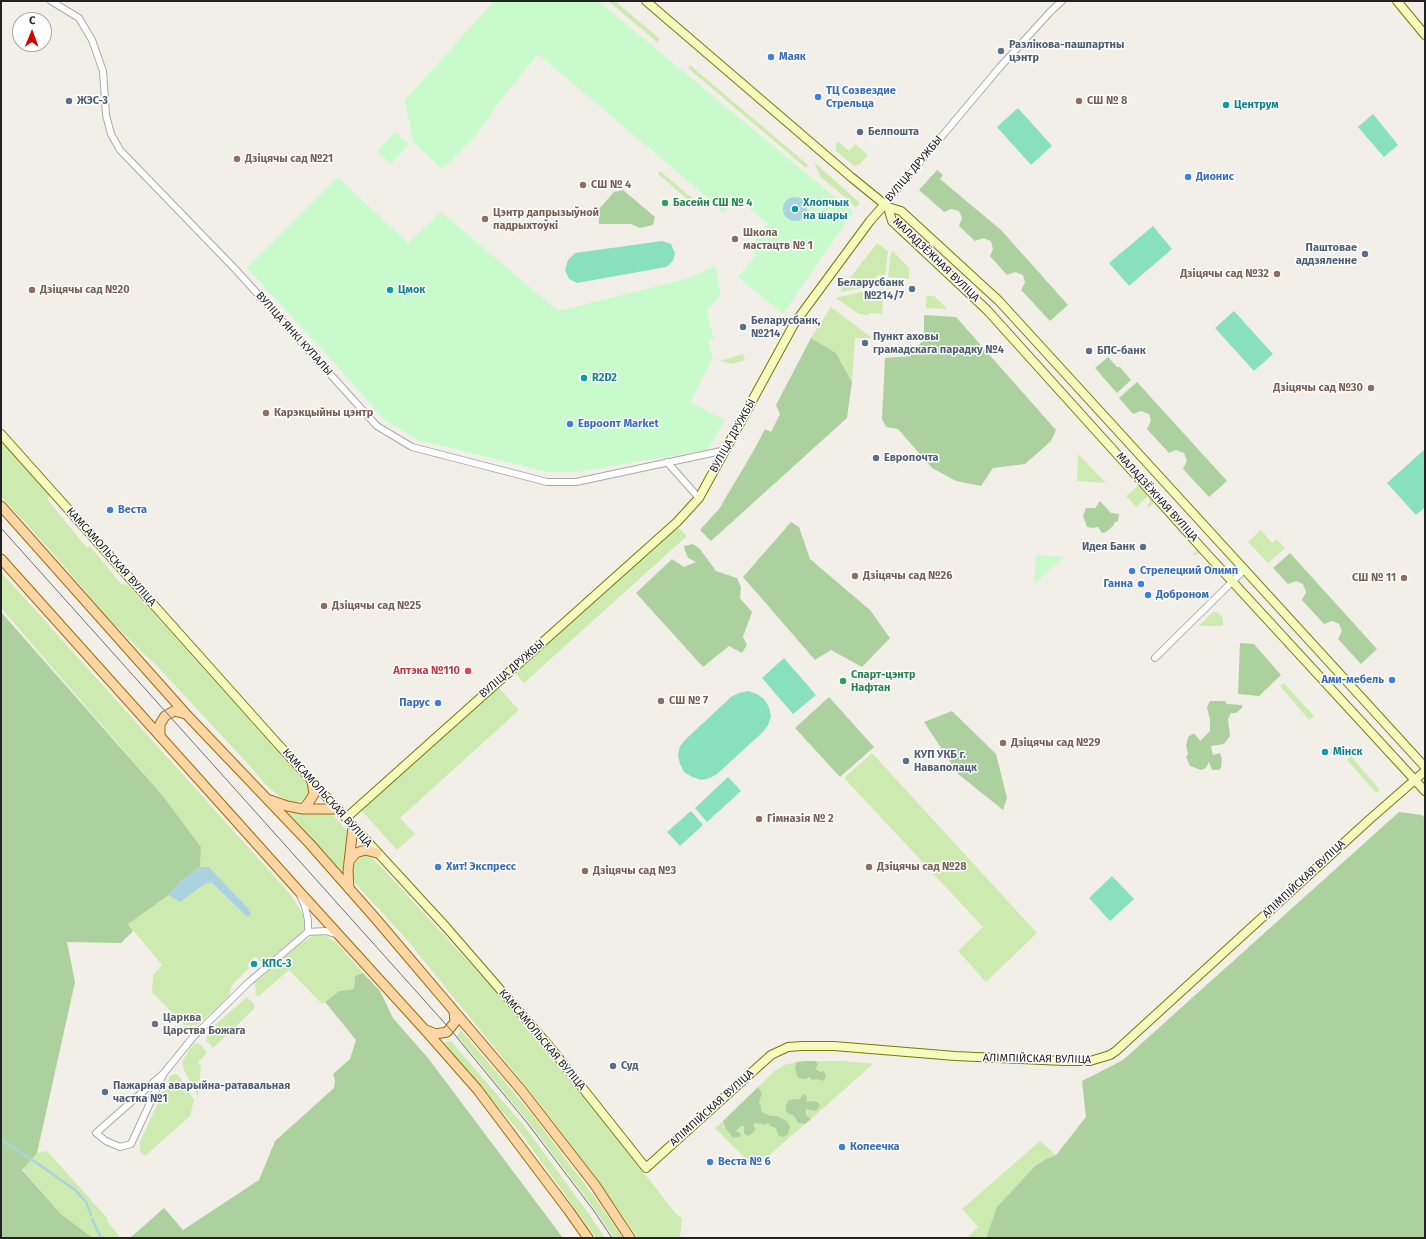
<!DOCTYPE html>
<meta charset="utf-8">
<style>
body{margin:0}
#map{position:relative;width:1426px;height:1239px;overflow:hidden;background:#f2efe9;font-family:"Fira Sans",sans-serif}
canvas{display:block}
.frame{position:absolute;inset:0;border:2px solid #222;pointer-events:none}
.north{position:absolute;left:12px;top:12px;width:40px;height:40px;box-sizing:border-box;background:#fff;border:1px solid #a7a7a7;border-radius:50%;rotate:1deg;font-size:11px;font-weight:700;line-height:16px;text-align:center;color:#222}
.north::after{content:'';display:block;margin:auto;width:14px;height:18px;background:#d40000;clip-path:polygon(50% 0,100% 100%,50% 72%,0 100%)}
</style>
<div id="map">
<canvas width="1426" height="1239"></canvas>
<div class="frame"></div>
<div class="north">С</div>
</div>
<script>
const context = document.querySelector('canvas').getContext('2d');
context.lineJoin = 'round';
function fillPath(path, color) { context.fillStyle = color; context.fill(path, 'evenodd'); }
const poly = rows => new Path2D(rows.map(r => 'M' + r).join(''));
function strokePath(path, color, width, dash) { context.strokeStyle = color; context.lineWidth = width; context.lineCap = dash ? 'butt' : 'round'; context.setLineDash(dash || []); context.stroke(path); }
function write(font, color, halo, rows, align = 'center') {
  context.font = font + ' "Fira Sans",sans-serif'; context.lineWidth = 3; context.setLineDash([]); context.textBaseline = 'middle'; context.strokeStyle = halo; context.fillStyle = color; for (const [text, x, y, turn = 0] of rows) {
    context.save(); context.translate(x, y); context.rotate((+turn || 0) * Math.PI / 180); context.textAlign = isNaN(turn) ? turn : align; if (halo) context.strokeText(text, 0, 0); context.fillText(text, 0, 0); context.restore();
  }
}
fillPath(poly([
 [608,1,615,1,660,39,657,42],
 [690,65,808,165,806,168,688,68],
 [839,142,849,151,855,144,868,155,860,164,854,166,836,151,836,144],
 [814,162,860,203,856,207,820,176],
 [660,171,698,203,695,206,658,174],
 [877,243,888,251,885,275,879,275,875,278,870,286,842,292,840,291],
 [893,251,909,268,909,279,888,277,891,253],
 [869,290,884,291,882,314,869,313,869,315,859,314,836,298],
 [926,296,934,296,946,307,945,309,926,308],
 [831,307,872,338,855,338,852,382,836,353,811,338],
 [743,354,745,360,732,364,720,361],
 [1,439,51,495,47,499,87,548,90,546,121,584,128,585,307,784,309,790,305,798,301,801,296,802,288,801,279,796,265,784,250,766,155,664,145,655,106,616,63,565,1,496],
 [1078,454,1106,483,1077,481],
 [1138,486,1143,486,1147,491,1147,497,1136,507,1126,496],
 [1152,499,1201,552,1199,554,1191,556,1197,551,1154,503,1147,508,1150,500],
 [675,528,680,529,687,536,524,683,515,673],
 [1261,530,1272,543,1277,539,1285,548,1268,563,1248,542],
 [1,572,291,895,304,916,306,925,306,929,263,964,255,956,247,965,249,968,232,985,229,996,199,1024,192,1026,184,1025,152,992,153,975,162,965,128,924,169,895,180,901,205,884,210,883,214,885,247,917,250,914,248,908,209,867,200,867,201,847,163,796,1,608],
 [1213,612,1217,612,1223,618,1223,626,1199,626],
 [1284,683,1314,716,1309,720,1280,686],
 [499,688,519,710,400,818,415,834,397,850,361,810],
 [872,753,1037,933,986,982,958,951,983,927,844,778],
 [1351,756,1380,790,1376,793,1347,760],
 [287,812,332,814,348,832,343,873],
 [364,856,369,856,372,858,382,868,520,1018,549,1053,677,1215,682,1218,680,1238,638,1238,592,1172,529,1090,407,940,355,883,353,875,353,869,355,863,359,859],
 [315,934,326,936,336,942,363,973,355,976,354,989,339,991,322,1004,289,970,258,997,256,995,255,983,299,945],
 [247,997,254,1004,254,1009,213,1048,206,1040,208,1031],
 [461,1030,535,1118,601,1206,623,1238,614,1238,595,1210,529,1123,457,1036],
 [451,1041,525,1127,589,1214,605,1238,596,1238,520,1132,441,1043],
 [197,1043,200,1044,207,1053,198,1062,201,1066,198,1097,184,1070,182,1062,190,1049,194,1044],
 [816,1061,846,1061,873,1064,811,1119,805,1115,806,1102,803,1095,800,1099,797,1100,786,1112,794,1116,798,1123,805,1124,755,1168,715,1128,723,1121,726,1129,733,1138,736,1138,735,1131,737,1128,741,1126,744,1127,753,1126,755,1123,765,1125,768,1123,770,1126,776,1128,777,1116,771,1116,761,1111,759,1104,762,1093,758,1087,773,1072,784,1065,796,1062,795,1068,810,1077,824,1081,816,1069,818,1064],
 [175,1074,178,1074,194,1100,190,1116,145,1156,140,1151,140,1142,170,1076],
 [1040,1141,1056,1155,1046,1159,1035,1166,998,1207,986,1238,967,1238,978,1227,962,1209],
 [47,1151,108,1219,107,1221,121,1238,93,1238,61,1214,22,1169,37,1153]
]), '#cdebb0');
fillPath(poly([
 [937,170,943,175,940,179,1001,230,1068,305,1050,321,1021,290,1025,283,1023,275,1015,272,1007,275,990,256,993,249,991,241,983,238,975,241,959,226,962,218,959,211,951,209,944,212,919,190],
 [623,190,655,217,653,225,640,228,631,224,599,224,599,209,614,192],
 [924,315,956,317,1056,430,1051,441,1025,464,993,468,981,486,956,481,932,468,898,429,886,427,882,419,885,358,910,356,924,339],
 [811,338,836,353,852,382,847,418,711,541,700,530,719,509,754,450,765,429,771,432,780,414,776,405],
 [1108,357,1117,367,1120,367,1131,380,1117,393,1095,368],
 [1137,382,1227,481,1209,497,1183,469,1187,461,1184,453,1176,450,1169,453,1147,429,1151,421,1149,414,1141,411,1133,414,1119,398],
 [1100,501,1111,513,1119,514,1118,521,1114,523,1114,525,1106,532,1102,533,1098,527,1093,528,1087,527,1083,516,1086,508,1095,508],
 [791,522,799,527,810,559,870,610,890,638,862,667,831,650,815,660,743,577],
 [693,544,700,549,716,571,737,578,741,587,740,598,752,612,743,637,747,645,742,653,729,646,703,667,636,593,672,559,684,567,696,562,688,558,685,551,684,546],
 [1290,553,1377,649,1361,664,1338,639,1342,631,1339,624,1332,621,1324,624,1302,600,1306,592,1303,584,1296,581,1288,584,1273,568],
 [1,612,163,796,201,847,200,867,180,882,169,895,128,924,133,931,121,943,67,942,75,982,37,1153,22,1170,61,1214,93,1238,1,1238],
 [1240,643,1254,644,1281,675,1259,696,1238,694],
 [829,697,874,747,840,777,795,728],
 [1210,701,1225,701,1227,704,1242,705,1242,708,1236,713,1231,713,1228,719,1230,736,1224,744,1211,746,1213,755,1220,753,1222,759,1221,768,1219,770,1212,770,1209,762,1206,768,1201,770,1190,766,1186,757,1188,754,1186,746,1188,737,1194,733,1200,741,1210,731,1210,720,1207,707],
 [952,711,996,754,1007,798,1003,810,958,774,924,722],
 [1399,812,1422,815,1425,818,1425,1238,986,1238,997,1207,1035,1166,1046,1159,1056,1155,1086,1117,1082,1081,1123,1060],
 [363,973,380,991,393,1018,428,1058,563,1238,130,1238,164,1208,183,1230,259,1180,275,1141,334,1088,335,1081,333,1074,350,1059,356,1040,325,1002,339,991,354,989,355,976],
 [806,1061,816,1061,818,1064,816,1069,820,1072,824,1071,826,1076,824,1081,816,1079,812,1080,810,1077,805,1079,798,1078,795,1068,796,1062],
 [758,1087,762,1093,759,1104,761,1106,761,1111,771,1116,777,1116,787,1121,790,1127,788,1134,784,1137,779,1136,776,1128,770,1126,768,1123,765,1125,755,1123,753,1126,756,1129,753,1133,747,1136,744,1133,744,1127,741,1126,736,1131,739,1132,741,1136,733,1138,726,1129,723,1121],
 [803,1094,807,1097,806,1102,812,1101,817,1102,820,1105,816,1111,806,1109,806,1115,811,1119,805,1124,798,1123,794,1116,786,1112,786,1105,789,1100,800,1099]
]), '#add19e');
fillPath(poly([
 [494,1,598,1,853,212,783,314,738,277,756,255,749,248,768,224,737,198,723,213,715,204,538,54,503,97,474,138,442,169,413,142,405,100],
 [395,132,409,144,391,164,377,151],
 [338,177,408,243,441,212,558,311,689,278,715,266,721,295,707,311,714,339,708,341,713,358,690,402,725,420,707,450,577,472,546,472,418,440,383,419,349,379,247,268],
 [1036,555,1064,557,1034,584]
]), '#c8facc');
fillPath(poly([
 [1018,108,1052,146,1031,165,997,127],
 [1373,114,1398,145,1384,157,1358,127],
 [1153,226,1172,249,1129,286,1109,263],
 [662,241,671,244,675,253,673,261,666,267,577,283,569,279,565,270,568,260,575,253],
 [1234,311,1273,354,1254,371,1215,328],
 [1425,449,1425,507,1416,515,1387,483],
 [784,658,816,695,793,714,762,678],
 [748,691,757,694,764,699,769,707,771,716,768,725,763,732,717,774,710,778,701,780,692,777,684,772,680,764,678,755,680,746,686,739,731,697,739,693],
 [728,777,741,791,707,822,695,808],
 [691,811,703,825,680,846,667,832],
 [1112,876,1134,899,1110,921,1089,898]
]), '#88e0be');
fillPath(poly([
 '783 209a12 12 0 1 1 24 0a12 12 0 1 1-24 0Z',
 [200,867,209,867,248,908,251,914,247,917,214,885,211,883,205,884,180,902,169,895,180,882]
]), '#aad3df');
strokePath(poly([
 [1,1140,37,1163,75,1190,86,1202,91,1215],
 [92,1219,101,1238]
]), '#aad3df', 2.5);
const street = poly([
 [51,1,79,18,92,40,103,71,106,115,111,134,120,150,236,270,377,426,412,447,547,482,576,482,726,450],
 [885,204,1000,67,1051,11,1062,1],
 [667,462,699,498],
 [1155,658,1245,569],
 [300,895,305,906,308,920,308,932],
 [164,1073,96,1133,106,1141,120,1147,131,1144,164,1073,194,1036,248,983,308,932,326,931,338,935]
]);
const secondary = poly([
 [646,1,851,177,888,207,901,211,999,301,1425,767],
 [1397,1,1425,35],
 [888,207,892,221,987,310,1207,554,1425,791],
 [1,434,277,743,446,927,550,1047,646,1168,771,1055,788,1047,802,1046,834,1046,955,1056,1064,1061,1090,1061,1110,1055,1116,1051,1370,819,1425,771],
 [346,818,677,522,699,498,794,324,870,221,885,204]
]);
const primary = poly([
 [1,506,186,714,310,844,376,919,522,1091,595,1185,630,1238],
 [1,559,297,889,425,1030,477,1089,569,1211,588,1238],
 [160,736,160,724,165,716,174,711,186,714],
 [270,800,287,806,303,809,337,809],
 [303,809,309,802,314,794,312,782],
 [349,861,356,853,365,850,377,853],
 [349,889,348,871,353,827],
 [426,1030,436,1034,447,1032,455,1022,454,1011]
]);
strokePath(street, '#a9a9a9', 8);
strokePath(secondary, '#707d05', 10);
strokePath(primary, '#a06b00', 11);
strokePath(street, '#fff', 6);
strokePath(secondary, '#f7fabf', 8);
strokePath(primary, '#fcd6a4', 9);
strokePath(poly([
 [1,528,450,1029,528,1124,594,1211,612,1238]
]), '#707070', 1);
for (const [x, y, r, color] of [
 [1001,51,4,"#5c6f8a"],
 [771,57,4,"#3f7fe0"],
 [818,97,4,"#3f7fe0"],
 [69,101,4,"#5c6f8a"],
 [1079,101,4,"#8d6e63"],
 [1226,105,4,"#0f9aa8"],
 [860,132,4,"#5c6f8a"],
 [237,159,4,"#8d6e63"],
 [1188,177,4,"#3f7fe0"],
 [583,185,4,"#8d6e63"],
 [665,203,4,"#2e9e5b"],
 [795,209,4,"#0f9aa8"],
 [485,219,4,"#8d6e63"],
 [735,239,4,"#8d6e63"],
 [1365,254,4,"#5c6f8a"],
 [1277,274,4,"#8d6e63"],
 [912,289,4,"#5c6f8a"],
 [32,290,4,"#8d6e63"],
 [390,290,4,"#0f9aa8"],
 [743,327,4,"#5c6f8a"],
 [865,343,4,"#5c6f8a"],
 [1089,351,4,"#5c6f8a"],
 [584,378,4,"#0f9aa8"],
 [1371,388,4,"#8d6e63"],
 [266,413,4,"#8d6e63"],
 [570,424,4,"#3f7fe0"],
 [876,458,4,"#5c6f8a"],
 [110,510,4,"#3f7fe0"],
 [1143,547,4,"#5c6f8a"],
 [1132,571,4,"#3f7fe0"],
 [855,576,4,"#8d6e63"],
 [1404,578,4,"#8d6e63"],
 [1141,584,4,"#3f7fe0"],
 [1148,595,4,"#3f7fe0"],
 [324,606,4,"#8d6e63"],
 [468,671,4,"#e0444e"],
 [1392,680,4,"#3f7fe0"],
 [843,681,4,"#2e9e5b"],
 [661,701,4,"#8d6e63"],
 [438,703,4,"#3f7fe0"],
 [1003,743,4,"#8d6e63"],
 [1325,752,4,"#0f9aa8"],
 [906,761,4,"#5c6f8a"],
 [759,819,4,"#8d6e63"],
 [438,867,4,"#3f7fe0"],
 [869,867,4,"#8d6e63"],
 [585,871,4,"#8d6e63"],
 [254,964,4,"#0f9aa8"],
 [155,1024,4,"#6b7280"],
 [613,1066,4,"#5c6f8a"],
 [105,1092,4,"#5c6f8a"],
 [842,1147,4,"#3f7fe0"],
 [710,1162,4,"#3f7fe0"]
]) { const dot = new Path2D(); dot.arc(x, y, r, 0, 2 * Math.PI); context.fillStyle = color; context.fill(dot); strokePath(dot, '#fff', 1.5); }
write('bold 11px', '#4e5e75', '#fff', [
 ["Разлікова-пашпартны",1009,45],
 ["цэнтр",1009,58],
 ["ЖЭС-3",77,101],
 ["Белпошта",868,132],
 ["Паштовае",1357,248,"right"],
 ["аддзяленне",1357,261,"right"],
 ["Беларусбанк",904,283,"right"],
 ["№214/7",904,296,"right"],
 ["Беларусбанк,",751,321],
 ["№214",751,334],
 ["Пункт аховы",873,337],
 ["грамадскага парадку №4",873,350],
 ["БПС-банк",1097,351],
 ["Европочта",884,458],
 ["Идея Банк",1135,547,"right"],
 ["КУП УКБ г.",914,755],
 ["Наваполацк",914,768],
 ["Суд",621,1066],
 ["Пажарная аварыйна-ратавальная",113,1086],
 ["частка №1",113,1099]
], 'left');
write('bold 11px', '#366cbe', '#fff', [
 ["Маяк",779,57],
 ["ТЦ Созвездие",826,91],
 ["Стрельца",826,104],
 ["Дионис",1196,177],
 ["Евроопт Market",578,424],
 ["Веста",118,510],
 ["Стрелецкий Олимп",1140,571],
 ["Ганна",1133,584,"right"],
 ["Доброном",1156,595],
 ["Ами-мебель",1384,680,"right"],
 ["Парус",430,703,"right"],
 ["Хит! Экспресс",446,867],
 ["Копеечка",850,1147],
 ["Веста № 6",718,1162]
], 'left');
write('bold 11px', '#785e54', '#fff', [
 ["СШ № 8",1087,101],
 ["Дзіцячы сад №21",245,159],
 ["СШ № 4",591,185],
 ["Цэнтр дапрызыўной",493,213],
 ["падрыхтоўкі",493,226],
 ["Школа",743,233],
 ["мастацтв № 1",743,246],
 ["Дзіцячы сад №32",1269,274,"right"],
 ["Дзіцячы сад №20",40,290],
 ["Дзіцячы сад №30",1363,388,"right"],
 ["Карэкцыйны цэнтр",274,413],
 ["Дзіцячы сад №26",863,576],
 ["СШ № 11",1396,578,"right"],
 ["Дзіцячы сад №25",332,606],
 ["СШ № 7",669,701],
 ["Дзіцячы сад №29",1011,743],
 ["Гімназія № 2",767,819],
 ["Дзіцячы сад №28",877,867],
 ["Дзіцячы сад №3",593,871]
], 'left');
write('bold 11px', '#0d838f', '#fff', [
 ["Центрум",1234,105],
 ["Хлопчык",803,203],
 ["на шары",803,216],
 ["Цмок",398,290],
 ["R2D2",592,378],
 ["Мінск",1333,752],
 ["КПС-3",262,964]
], 'left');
write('11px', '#222', '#fff', [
 ["ВУЛІЦА ДРУЖБЫ",914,169,-50],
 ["МАЛАДЗЁЖНАЯ ВУЛІЦА",936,260,44],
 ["ВУЛІЦА ЯНКІ КУПАЛЫ",294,334,48],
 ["ВУЛІЦА ДРУЖБЫ",733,436,-61],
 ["МАЛАДЗЁЖНАЯ ВУЛІЦА",1157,497,48],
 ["КАМСАМОЛЬСКАЯ ВУЛІЦА",111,557,48],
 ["ВУЛІЦА ДРУЖБЫ",512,669,-41],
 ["КАМСАМОЛЬСКАЯ ВУЛІЦА",327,798,48],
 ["АЛІМПІЙСКАЯ ВУЛІЦА",1304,879,-43],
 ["КАМСАМОЛЬСКАЯ ВУЛІЦА",542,1040,50],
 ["АЛІМПІЙСКАЯ ВУЛІЦА",1037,1059,1],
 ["АЛІМПІЙСКАЯ ВУЛІЦА",712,1108,-42]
]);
write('bold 11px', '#27864d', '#fff', [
 ["Басейн СШ № 4",673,203],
 ["Спарт-цэнтр",851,675],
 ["Нафтан",851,688]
], 'left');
write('bold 11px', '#be3a42', '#fff', [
 ["Аптэка №110",460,671]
], 'right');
write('bold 11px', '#5b616d', '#fff', [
 ["Царква",163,1018],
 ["Царства Божага",163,1031]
], 'left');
</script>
